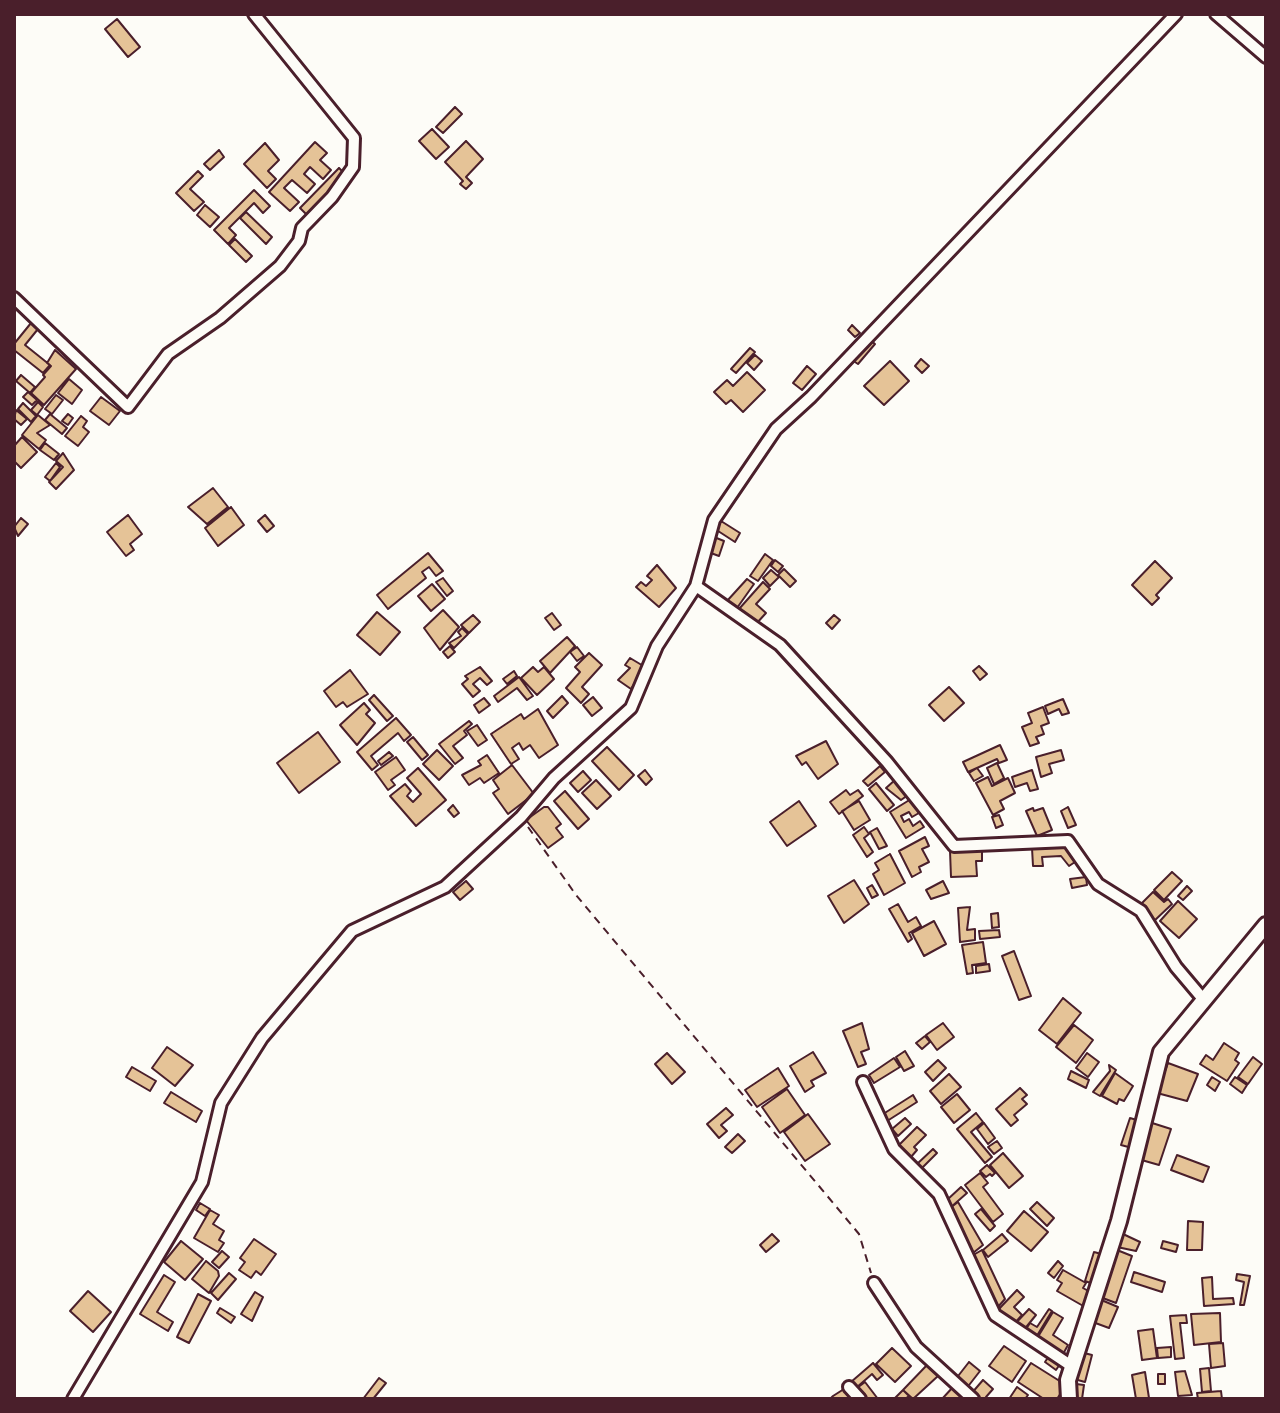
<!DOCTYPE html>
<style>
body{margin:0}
#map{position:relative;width:1280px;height:1413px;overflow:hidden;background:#fdfcf7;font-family:Delius,sans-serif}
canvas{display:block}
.frame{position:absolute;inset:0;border:16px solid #4a1f2b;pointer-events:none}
</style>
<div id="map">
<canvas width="1280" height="1413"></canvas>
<div class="frame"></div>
</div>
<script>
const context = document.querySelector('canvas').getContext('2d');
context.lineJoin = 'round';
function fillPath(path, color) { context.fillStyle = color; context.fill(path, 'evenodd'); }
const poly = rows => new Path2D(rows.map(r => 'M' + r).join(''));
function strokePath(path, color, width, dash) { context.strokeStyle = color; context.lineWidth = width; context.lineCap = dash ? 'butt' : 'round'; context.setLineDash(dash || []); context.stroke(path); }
const building = poly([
 [117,19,140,47,128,57,105,29,117,19],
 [455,107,462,114,443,133,436,127,455,107],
 [432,129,449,147,436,159,419,141,432,129],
 [466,141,483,159,466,177,472,183,466,189,460,184,463,181,445,162,466,141],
 [315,142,327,153,320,160,331,170,323,179,310,167,304,174,315,184,307,193,292,180,284,188,299,202,290,211,269,192,315,142],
 [265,143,279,160,268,171,276,179,267,188,244,164,265,143],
 [219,150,224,157,210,170,204,164,219,150],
 [339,168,346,175,307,215,300,208,339,168],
 [198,171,203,176,190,189,204,202,194,211,176,193,198,171],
 [254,190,270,206,263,213,254,203,229,228,236,235,228,244,214,230,254,190],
 [205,205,219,217,210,227,197,215,205,205],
 [246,212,272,237,266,244,240,218,246,212],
 [235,239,252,256,246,262,229,245,235,239],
 [31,323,38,329,25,345,50,365,43,373,14,350,14,344,31,323],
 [852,325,860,333,855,337,848,330,852,325],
 [869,339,875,344,858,364,852,360,869,339],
 [750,348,755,352,736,373,731,369,750,348],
 [55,350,76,369,44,405,31,393,45,377,43,375,51,366,47,363,55,350],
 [755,355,762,361,754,370,747,363,755,355],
 [921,359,929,366,922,373,915,366,921,359],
 [890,361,909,381,884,405,864,386,890,361],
 [807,366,816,374,802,390,793,383,807,366],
 [747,372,765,390,743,412,731,400,726,404,714,392,727,380,733,386,747,372],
 [21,375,35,387,30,393,16,381,21,375],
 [69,379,82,390,72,404,58,393,69,379],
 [28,392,37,400,32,405,23,397,28,392],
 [56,395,63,400,52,414,45,409,56,395],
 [101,397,120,411,109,425,90,411,101,397],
 [38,402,43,407,37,415,31,410,38,402],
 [23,403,36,416,31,422,18,409,23,403],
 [16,410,27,419,21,425,14,419,16,410],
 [50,414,67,428,62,434,45,420,50,414],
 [68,414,73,418,68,425,62,421,68,414],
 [38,415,50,425,37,433,46,440,39,449,22,435,38,415],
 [81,416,87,421,83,427,89,432,78,446,65,436,81,416],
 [22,437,37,452,21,468,14,461,14,446,22,437],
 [45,443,59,454,54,460,40,450,45,443],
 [63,453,74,470,56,489,49,482,63,467,56,461,63,453],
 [56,463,60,467,50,481,45,477,56,463],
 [213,488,228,507,207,524,188,507,213,488],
 [231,507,244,525,218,546,205,528,231,507],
 [128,515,142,534,130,544,134,550,126,556,107,532,128,515],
 [265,515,274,526,267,532,258,521,265,515],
 [21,518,28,524,18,536,14,527,21,518],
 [721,521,740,533,735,542,715,529,721,521],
 [714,537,724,541,719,556,708,552,714,537],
 [428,553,443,571,436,576,429,567,422,572,426,578,388,609,377,595,428,553],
 [765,554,773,560,758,581,750,576,765,554],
 [775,560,783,566,778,572,771,566,775,560],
 [1155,561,1172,578,1156,595,1159,598,1152,605,1132,585,1155,561],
 [657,565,676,588,659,607,636,587,641,582,646,586,652,580,647,576,657,565],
 [784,569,796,581,790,587,778,575,784,569],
 [771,570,779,577,770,586,763,578,771,570],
 [443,578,453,591,447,596,436,582,443,578],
 [747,579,754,584,737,608,727,601,747,579],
 [763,582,770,589,756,604,766,613,756,624,739,609,763,582],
 [432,584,445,599,431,611,418,596,432,584],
 [443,610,459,627,440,650,424,628,443,610],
 [377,612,400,632,380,655,357,635,377,612],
 [552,613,561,625,554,630,545,618,552,613],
 [473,615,480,622,469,633,461,625,473,615],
 [834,615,840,620,832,629,826,623,834,615],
 [462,628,468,634,454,648,449,643,461,636,458,632,462,628],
 [567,637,575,646,550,673,540,661,567,637],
 [450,646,455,652,448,658,443,652,450,646],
 [577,647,584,656,577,661,570,652,577,647],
 [589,653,602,665,582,687,589,694,581,703,566,688,580,672,575,667,589,653],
 [630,658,645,667,631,689,618,680,630,668,625,665,630,658],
 [979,666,987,674,980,680,973,671,979,666],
 [480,667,492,681,487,685,480,678,473,684,480,691,473,697,462,684,468,679,465,676,480,667],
 [533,667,538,672,544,667,554,679,537,695,521,678,533,667],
 [350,670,368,694,347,707,343,702,336,707,324,691,350,670],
 [514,671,517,676,507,684,503,679,514,671],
 [519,677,533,696,527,700,517,688,498,702,494,696,519,677],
 [949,687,964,703,944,721,929,705,949,687],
 [374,695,393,716,387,721,369,700,374,695],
 [562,696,568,703,553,718,547,711,562,696],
 [593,697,602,708,592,716,583,705,593,697],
 [484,698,490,705,479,713,474,705,484,698],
 [1063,699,1069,713,1062,715,1059,709,1048,714,1045,706,1063,699],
 [364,703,370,710,366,714,375,723,357,745,340,725,364,703],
 [1043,707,1049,723,1041,726,1044,734,1036,737,1039,743,1030,746,1022,727,1032,723,1028,713,1043,707],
 [538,709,558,745,539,758,530,745,523,750,519,743,512,748,519,759,511,764,491,734,521,714,524,719,538,709],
 [396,718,411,735,404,741,398,733,371,756,378,765,372,770,357,752,396,718],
 [469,721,472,724,464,731,467,735,453,746,463,758,455,764,439,744,469,721],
 [477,725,487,740,478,746,467,731,477,725],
 [318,732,340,762,299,793,277,763,318,732],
 [413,737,428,755,422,760,407,742,413,737],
 [826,741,838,764,818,779,806,762,802,765,796,756,826,741],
 [1000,745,1007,760,999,763,997,759,968,772,963,762,1000,745],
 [607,747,634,775,619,790,592,761,607,747],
 [437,750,453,766,439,780,423,764,437,750],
 [1061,750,1064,760,1049,764,1052,773,1041,777,1036,757,1061,750],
 [389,752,393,756,381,765,378,761,389,752],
 [487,755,499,773,484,783,480,778,469,785,462,775,481,765,478,761,487,755],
 [396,757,405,770,391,780,395,785,388,790,375,772,396,757],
 [997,763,1004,778,994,784,987,768,997,763],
 [512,765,534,794,508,814,493,793,499,789,493,780,512,765],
 [880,766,885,772,868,786,863,781,880,766],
 [418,768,446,800,416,826,390,796,405,784,411,791,407,796,413,802,421,794,407,778,418,768],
 [977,768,983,776,974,781,969,773,977,768],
 [645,770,652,779,646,785,638,776,645,770],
 [1032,770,1038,789,1030,791,1027,783,1015,787,1012,777,1032,770],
 [583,771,591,780,578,792,570,783,583,771],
 [988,777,992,786,1008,778,1015,793,1000,801,1004,809,993,815,976,783,988,777],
 [596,780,611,796,597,809,582,793,596,780],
 [895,780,908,795,901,800,886,788,895,780],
 [876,783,894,805,887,811,869,789,876,783],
 [846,790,850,795,858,790,863,796,839,814,830,802,846,790],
 [565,791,589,819,578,829,554,801,565,791],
 [911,799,919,813,912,817,909,812,901,816,904,822,909,819,913,826,920,821,924,827,906,838,890,812,911,799],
 [799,801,816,826,787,846,770,822,799,801],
 [859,801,870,820,854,830,842,811,859,801],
 [453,805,459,813,454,817,448,810,453,805],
 [544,807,548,807,561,824,556,828,563,837,548,848,526,820,544,807],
 [1068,807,1076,825,1068,828,1061,811,1068,807],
 [1033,808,1034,811,1043,808,1052,830,1037,836,1026,811,1033,808],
 [999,815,1003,825,996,828,992,817,999,815],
 [864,827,869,834,864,838,873,852,867,857,853,835,864,827],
 [877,828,887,846,879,849,870,832,877,828],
 [925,837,929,846,922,849,929,862,919,867,921,872,912,877,899,851,925,837],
 [1066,846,1075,862,1069,866,1061,856,1042,857,1043,866,1033,866,1032,848,1066,846],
 [982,849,982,861,976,861,977,876,951,877,950,851,982,849],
 [890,854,905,883,884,895,873,874,879,870,875,863,890,854],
 [1172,872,1182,881,1164,900,1154,890,1172,872],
 [1086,877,1087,885,1072,888,1070,879,1086,877],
 [854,880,869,904,844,923,828,896,854,880],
 [466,881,473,889,460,900,453,892,466,881],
 [943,881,949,893,931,899,926,890,943,881],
 [872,885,878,895,872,898,867,888,872,885],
 [1187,886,1192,891,1183,900,1178,896,1187,886],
 [1153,892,1164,902,1168,899,1172,904,1153,922,1138,907,1153,892],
 [1178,901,1197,919,1179,938,1160,921,1178,901],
 [898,904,908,922,916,917,921,926,909,933,912,939,908,942,889,909,898,904],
 [970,907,967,930,975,929,975,940,960,942,958,908,970,907],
 [998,913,999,927,992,928,991,914,998,913],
 [934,921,946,944,924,956,912,933,934,921],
 [999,930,1000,937,980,939,979,931,999,930],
 [983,942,986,963,972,965,973,973,967,974,962,945,983,942],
 [1014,951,1031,996,1019,1000,1002,956,1014,951],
 [989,964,990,971,976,973,976,966,989,964],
 [1063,998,1081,1013,1057,1044,1039,1030,1063,998],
 [862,1023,869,1049,861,1052,866,1064,858,1067,843,1031,862,1023],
 [943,1023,954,1037,937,1050,926,1035,943,1023],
 [1074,1025,1093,1040,1076,1063,1056,1047,1074,1025],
 [925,1036,930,1042,922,1049,916,1043,925,1036],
 [1224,1043,1239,1053,1235,1060,1239,1063,1227,1081,1200,1064,1206,1055,1213,1060,1224,1043],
 [167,1047,193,1065,175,1086,152,1068,167,1047],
 [905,1051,914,1066,904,1071,896,1057,905,1051],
 [813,1052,826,1073,811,1081,814,1086,805,1092,790,1066,813,1052],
 [667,1053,685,1072,672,1084,655,1064,667,1053],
 [1087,1053,1099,1062,1088,1077,1076,1068,1087,1053],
 [1253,1057,1262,1064,1248,1084,1238,1077,1253,1057],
 [894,1058,900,1067,874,1083,869,1075,894,1058],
 [938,1060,946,1068,933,1081,925,1072,938,1060],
 [1168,1063,1198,1074,1187,1101,1157,1093,1168,1063],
 [1109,1065,1116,1070,1100,1096,1093,1092,1110,1071,1109,1065],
 [132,1067,156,1081,150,1091,126,1077,132,1067],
 [778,1068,789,1086,757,1107,745,1090,778,1068],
 [1071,1071,1089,1080,1086,1088,1068,1079,1071,1071],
 [1115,1073,1133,1086,1124,1101,1119,1099,1117,1104,1102,1096,1115,1073],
 [949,1074,961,1087,941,1104,930,1091,949,1074],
 [1212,1077,1220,1082,1215,1091,1207,1085,1212,1077],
 [1235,1077,1247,1085,1242,1093,1230,1084,1235,1077],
 [1020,1088,1027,1095,1022,1099,1027,1104,1014,1115,1018,1120,1011,1126,996,1109,1020,1088],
 [787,1089,805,1115,780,1133,762,1107,787,1089],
 [171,1092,202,1111,196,1122,164,1103,171,1092],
 [957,1094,970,1110,954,1123,941,1107,957,1094],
 [913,1095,917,1102,884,1123,880,1116,913,1095],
 [726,1108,733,1115,721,1125,727,1131,719,1138,707,1124,726,1108],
 [976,1113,983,1122,971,1132,992,1157,985,1163,957,1129,976,1113],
 [808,1114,830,1144,805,1161,784,1132,808,1114],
 [905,1118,911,1124,898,1136,892,1129,905,1118],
 [1130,1118,1140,1121,1132,1148,1121,1145,1130,1118],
 [1149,1122,1171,1129,1159,1165,1138,1159,1149,1122],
 [984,1123,995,1138,988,1144,977,1129,984,1123],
 [917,1127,926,1135,914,1147,917,1150,911,1157,899,1145,917,1127],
 [738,1134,745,1141,732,1153,725,1147,738,1134],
 [997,1141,1002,1148,994,1154,988,1147,997,1141],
 [933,1149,937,1153,921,1169,917,1164,933,1149],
 [1003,1153,1023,1176,1009,1188,990,1165,1003,1153],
 [1177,1155,1209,1167,1203,1182,1171,1170,1177,1155],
 [987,1165,995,1173,992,1176,990,1174,986,1177,980,1171,987,1165],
 [980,1173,988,1183,983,1187,1003,1214,993,1222,965,1185,980,1173],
 [961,1187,967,1193,950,1208,947,1200,961,1187],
 [958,1202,983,1245,968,1257,950,1208,958,1202],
 [1037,1202,1054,1218,1047,1226,1030,1209,1037,1202],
 [200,1203,210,1209,205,1216,196,1210,200,1203],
 [981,1209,995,1226,990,1231,975,1214,981,1209],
 [210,1210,219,1215,213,1224,224,1231,219,1240,224,1243,218,1252,194,1238,210,1210],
 [1024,1211,1048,1232,1031,1251,1007,1231,1024,1211],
 [1188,1221,1203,1222,1202,1250,1187,1250,1188,1221],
 [772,1234,779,1241,766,1252,760,1245,772,1234],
 [1002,1234,1008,1241,988,1257,983,1250,1002,1234],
 [1123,1234,1140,1242,1136,1251,1117,1247,1123,1234],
 [254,1239,276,1254,261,1275,256,1271,251,1278,239,1270,245,1262,240,1258,254,1239],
 [181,1241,203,1259,185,1280,164,1262,181,1241],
 [1163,1241,1178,1245,1176,1252,1161,1248,1163,1241],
 [982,1250,1005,1299,997,1308,968,1258,982,1250],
 [1117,1250,1132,1256,1116,1303,1100,1297,1117,1250],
 [222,1251,229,1257,219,1268,212,1262,222,1251],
 [1094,1252,1105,1255,1096,1285,1085,1281,1094,1252],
 [206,1261,218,1271,219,1276,209,1293,192,1279,206,1261],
 [1058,1261,1063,1266,1054,1278,1048,1273,1058,1261],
 [1063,1270,1086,1283,1083,1288,1092,1293,1085,1307,1057,1291,1062,1283,1057,1280,1063,1270],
 [1134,1272,1165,1282,1162,1292,1131,1282,1134,1272],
 [229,1273,236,1279,218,1300,211,1293,229,1273],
 [1237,1274,1250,1276,1244,1305,1240,1305,1244,1282,1236,1280,1237,1274],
 [164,1275,175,1282,157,1312,173,1322,168,1331,140,1314,164,1275],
 [1212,1277,1213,1299,1233,1298,1234,1304,1204,1306,1202,1278,1212,1277],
 [1017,1290,1024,1297,1014,1307,1022,1315,1014,1324,998,1310,1017,1290],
 [88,1291,111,1312,93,1332,70,1311,88,1291],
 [255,1292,263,1297,252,1321,241,1314,255,1292],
 [198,1294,211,1301,189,1343,177,1337,198,1294],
 [1099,1299,1118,1307,1109,1328,1090,1321,1099,1299],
 [220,1308,235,1317,231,1323,217,1313,220,1308],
 [1029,1309,1036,1315,1023,1331,1014,1325,1029,1309],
 [1049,1309,1052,1311,1035,1339,1024,1332,1030,1323,1037,1327,1049,1309],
 [1053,1312,1063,1318,1053,1335,1068,1345,1062,1356,1036,1340,1053,1312],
 [1220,1313,1221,1342,1194,1345,1191,1314,1220,1313],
 [1186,1315,1187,1323,1180,1323,1184,1358,1175,1359,1170,1316,1186,1315],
 [1153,1329,1157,1358,1142,1360,1138,1331,1153,1329],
 [1223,1343,1225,1366,1211,1368,1209,1344,1223,1343],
 [1004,1346,1026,1361,1012,1382,989,1366,1004,1346],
 [1171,1347,1171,1357,1158,1358,1157,1348,1171,1347],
 [892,1348,911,1366,895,1382,876,1364,892,1348],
 [1080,1352,1092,1355,1085,1382,1074,1379,1080,1352],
 [1049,1356,1060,1364,1056,1370,1045,1362,1049,1356],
 [969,1362,980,1371,966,1389,955,1380,969,1362],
 [873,1363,883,1375,877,1380,872,1374,856,1388,851,1382,873,1363],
 [1031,1363,1066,1385,1057,1399,1044,1399,1018,1382,1031,1363],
 [927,1365,938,1376,913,1399,903,1390,927,1365],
 [1209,1368,1211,1391,1202,1392,1200,1369,1209,1368],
 [1185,1371,1192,1395,1178,1396,1175,1372,1185,1371],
 [1145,1372,1149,1398,1136,1399,1132,1375,1145,1372],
 [1158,1374,1165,1374,1165,1384,1158,1384,1158,1374],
 [379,1378,386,1383,373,1399,363,1399,379,1378],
 [983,1380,993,1389,986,1397,988,1399,977,1399,971,1394,983,1380],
 [865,1382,878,1399,865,1399,857,1388,865,1382],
 [1076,1384,1084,1385,1082,1399,1074,1399,1076,1384],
 [953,1387,962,1399,942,1399,953,1387],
 [1017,1387,1028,1395,1025,1399,1009,1399,1017,1387],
 [844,1389,853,1399,830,1399,833,1396,844,1389],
 [903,1390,909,1396,905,1399,894,1399,903,1390],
 [1221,1391,1222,1399,1198,1399,1197,1393,1221,1391]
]);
fillPath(building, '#e5c397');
strokePath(building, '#4a1f2b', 2);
const street = poly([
 [1216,14,1266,57],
 [14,298,128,407,168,354,220,318,280,266,299,241,302,228,332,197,353,167,354,138,254,14],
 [696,586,780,645,887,762,954,846,1068,841,1098,884,1141,911,1176,967,1203,999],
 [863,1082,894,1149,939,1194,995,1315,1073,1367],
 [874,1283,916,1347,973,1399],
 [849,1387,860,1399],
 [73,1399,202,1182,221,1103,262,1038,352,931,445,887,521,817,554,778,631,708,657,646,696,586,714,520,776,429,811,397,1176,14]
]);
const secondary = poly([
 [1069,1399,1068,1380,1119,1221,1161,1052,1266,925]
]);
strokePath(street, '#4a1f2b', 16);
strokePath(secondary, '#4a1f2b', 20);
strokePath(poly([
 [528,827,576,895,859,1234,871,1273]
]), '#4a1f2b', 2, [8, 6]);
strokePath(street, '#fdfcf7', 10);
strokePath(secondary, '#fdfcf7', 14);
</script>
